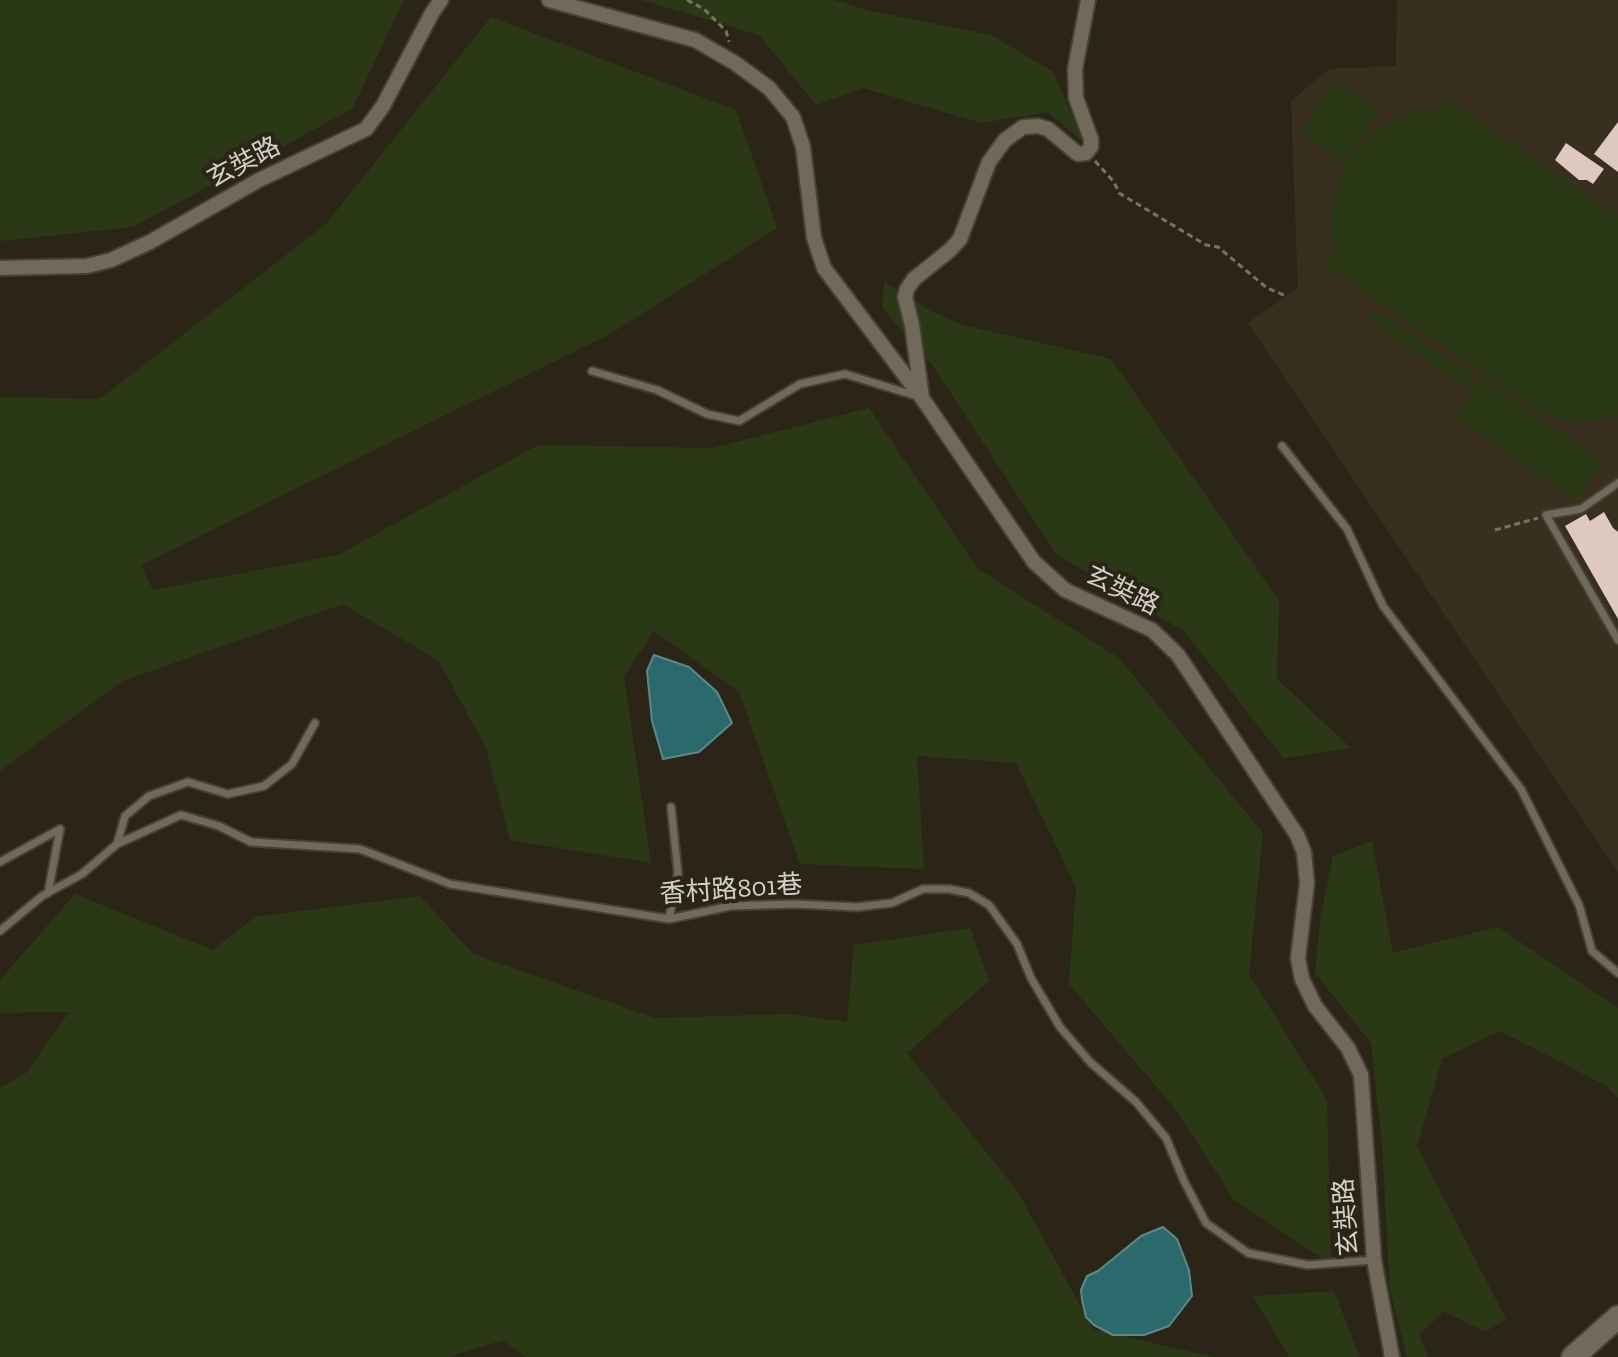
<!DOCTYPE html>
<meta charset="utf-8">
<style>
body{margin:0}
canvas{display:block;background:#2b2518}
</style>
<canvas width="1618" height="1357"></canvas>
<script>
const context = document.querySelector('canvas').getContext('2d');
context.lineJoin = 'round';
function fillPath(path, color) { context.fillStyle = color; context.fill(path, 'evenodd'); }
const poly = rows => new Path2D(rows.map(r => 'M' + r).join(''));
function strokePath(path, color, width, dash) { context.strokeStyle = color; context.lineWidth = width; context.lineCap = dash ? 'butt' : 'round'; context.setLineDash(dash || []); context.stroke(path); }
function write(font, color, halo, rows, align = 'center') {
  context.font = font + ' "Zilla Slab","Noto Sans TC",serif'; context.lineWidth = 8; context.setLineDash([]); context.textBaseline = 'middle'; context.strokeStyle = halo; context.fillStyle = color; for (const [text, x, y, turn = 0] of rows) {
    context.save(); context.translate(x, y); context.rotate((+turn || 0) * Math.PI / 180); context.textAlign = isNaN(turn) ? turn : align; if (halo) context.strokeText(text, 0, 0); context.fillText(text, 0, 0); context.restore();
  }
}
fillPath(poly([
 [1397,0,1618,0,1618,872,1248,323,1298,288,1291,101,1329,69,1396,66]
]), '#382f1f');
fillPath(poly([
 [0,0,404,0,352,109,133,227,0,241],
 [642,0,834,0,871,11,991,35,1053,72,1084,143,1048,112,981,123,863,88,816,105,759,35],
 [491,17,736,110,777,228,610,334,141,565,153,590,338,555,538,445,713,448,869,408,978,569,1119,658,1263,833,1249,974,1327,1100,1331,1264,1234,1200,1177,1111,1069,984,1076,887,1016,763,917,756,924,869,800,864,739,692,654,631,624,676,651,863,510,840,486,748,439,661,343,604,122,681,0,771,0,397,100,399,326,224],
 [1335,81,1380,111,1344,162,1300,133],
 [1446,98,1618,216,1618,416,1580,423,1557,419,1536,410,1324,264,1334,246,1331,233,1332,208,1340,176,1352,154,1372,133,1392,121,1415,113,1436,111],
 [884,282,931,311,963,325,1111,359,1279,601,1277,679,1351,748,1283,758,1185,632,1056,554,933,366,882,308],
 [1375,309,1475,376,1466,388,1367,320],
 [1481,378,1604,462,1577,502,1454,417],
 [1372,841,1393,953,1498,927,1618,1008,1618,1098,1607,1086,1500,1031,1442,1059,1417,1146,1506,1319,1485,1332,1444,1311,1419,1335,1428,1357,1407,1357,1390,1290,1382,1144,1371,1043,1315,973,1320,919,1333,856],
 [75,894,213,950,255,917,420,896,473,954,655,1018,789,1014,847,1022,854,945,970,928,989,981,907,1053,1018,1192,1093,1329,1213,1357,526,1357,503,1340,449,1357,0,1357,0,1088,26,1073,69,1012,0,1013,0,980],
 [1334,1291,1360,1357,1289,1357,1253,1296]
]), '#2b3815');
const water = poly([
 [654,655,689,667,717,692,732,723,699,752,663,759,652,721,647,671,654,655],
 [1163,1227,1177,1239,1189,1270,1192,1296,1169,1326,1144,1335,1113,1335,1094,1325,1086,1317,1082,1300,1081,1290,1087,1276,1098,1271,1141,1236,1163,1227]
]);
fillPath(water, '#2b6a6c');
strokePath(water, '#5e8988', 2);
fillPath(poly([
 [1618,122,1618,172,1594,154],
 [1566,143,1604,169,1593,184,1587,180,1579,180,1555,160],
 [1604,512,1613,528,1618,532,1618,619,1565,526,1586,514,1590,521]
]), '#ddc9c2');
const service = poly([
 [592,371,657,390,707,414,739,421,800,384,845,374,920,397],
 [1282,446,1347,529,1383,606,1521,789,1579,905,1592,951,1618,973],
 [1618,483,1581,509,1546,515,1618,640],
 [117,844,125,816,149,796,188,782,228,794,264,786,292,764,315,723],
 [0,862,60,829,48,893],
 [669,919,678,873,671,807],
 [0,931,42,896,82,874,117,844,181,815,219,826,251,842,360,849,450,884,669,919,731,906,795,904,857,907,892,903,923,889,949,889,969,893,989,905,1017,944,1031,978,1060,1027,1090,1062,1136,1102,1166,1138,1184,1181,1206,1223,1248,1253,1308,1265,1374,1260]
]);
const minor = poly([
 [549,0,695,40,735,63,769,88,793,117,803,147,814,238,824,268,922,398,1034,562,1065,590,1152,630,1178,655,1297,835,1304,852,1307,883,1298,958,1302,979,1315,1006,1348,1048,1361,1075,1374,1260,1392,1357],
 [0,268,87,266,111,260,150,242,259,180,366,129,383,106,432,13,441,0],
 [922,398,912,325,905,297,907,289,914,279,950,250,960,239,989,162,1005,140,1023,127,1038,126,1048,129,1078,154,1086,153,1091,147,1091,139,1076,98,1075,69,1088,0]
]);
const secondary = poly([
 [1573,1357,1618,1317]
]);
strokePath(service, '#454136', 11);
strokePath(minor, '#454136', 18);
strokePath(secondary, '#454136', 26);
strokePath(poly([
 [687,0,704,9,726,31,729,42],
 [1095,161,1114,182,1119,193,1206,245,1218,247,1267,288,1286,296],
 [1495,530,1538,518]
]), '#787267', 3, [6, 4]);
strokePath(service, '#716a5b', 7);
strokePath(minor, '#716a5b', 14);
strokePath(secondary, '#716a5b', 22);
write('26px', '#d5d1c8', '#2b2518', [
 ["玄奘路",244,163,-28],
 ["玄奘路",1122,591,26],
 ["香村路801巷",731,890,-4],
 ["玄奘路",1347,1217,-94]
]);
</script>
